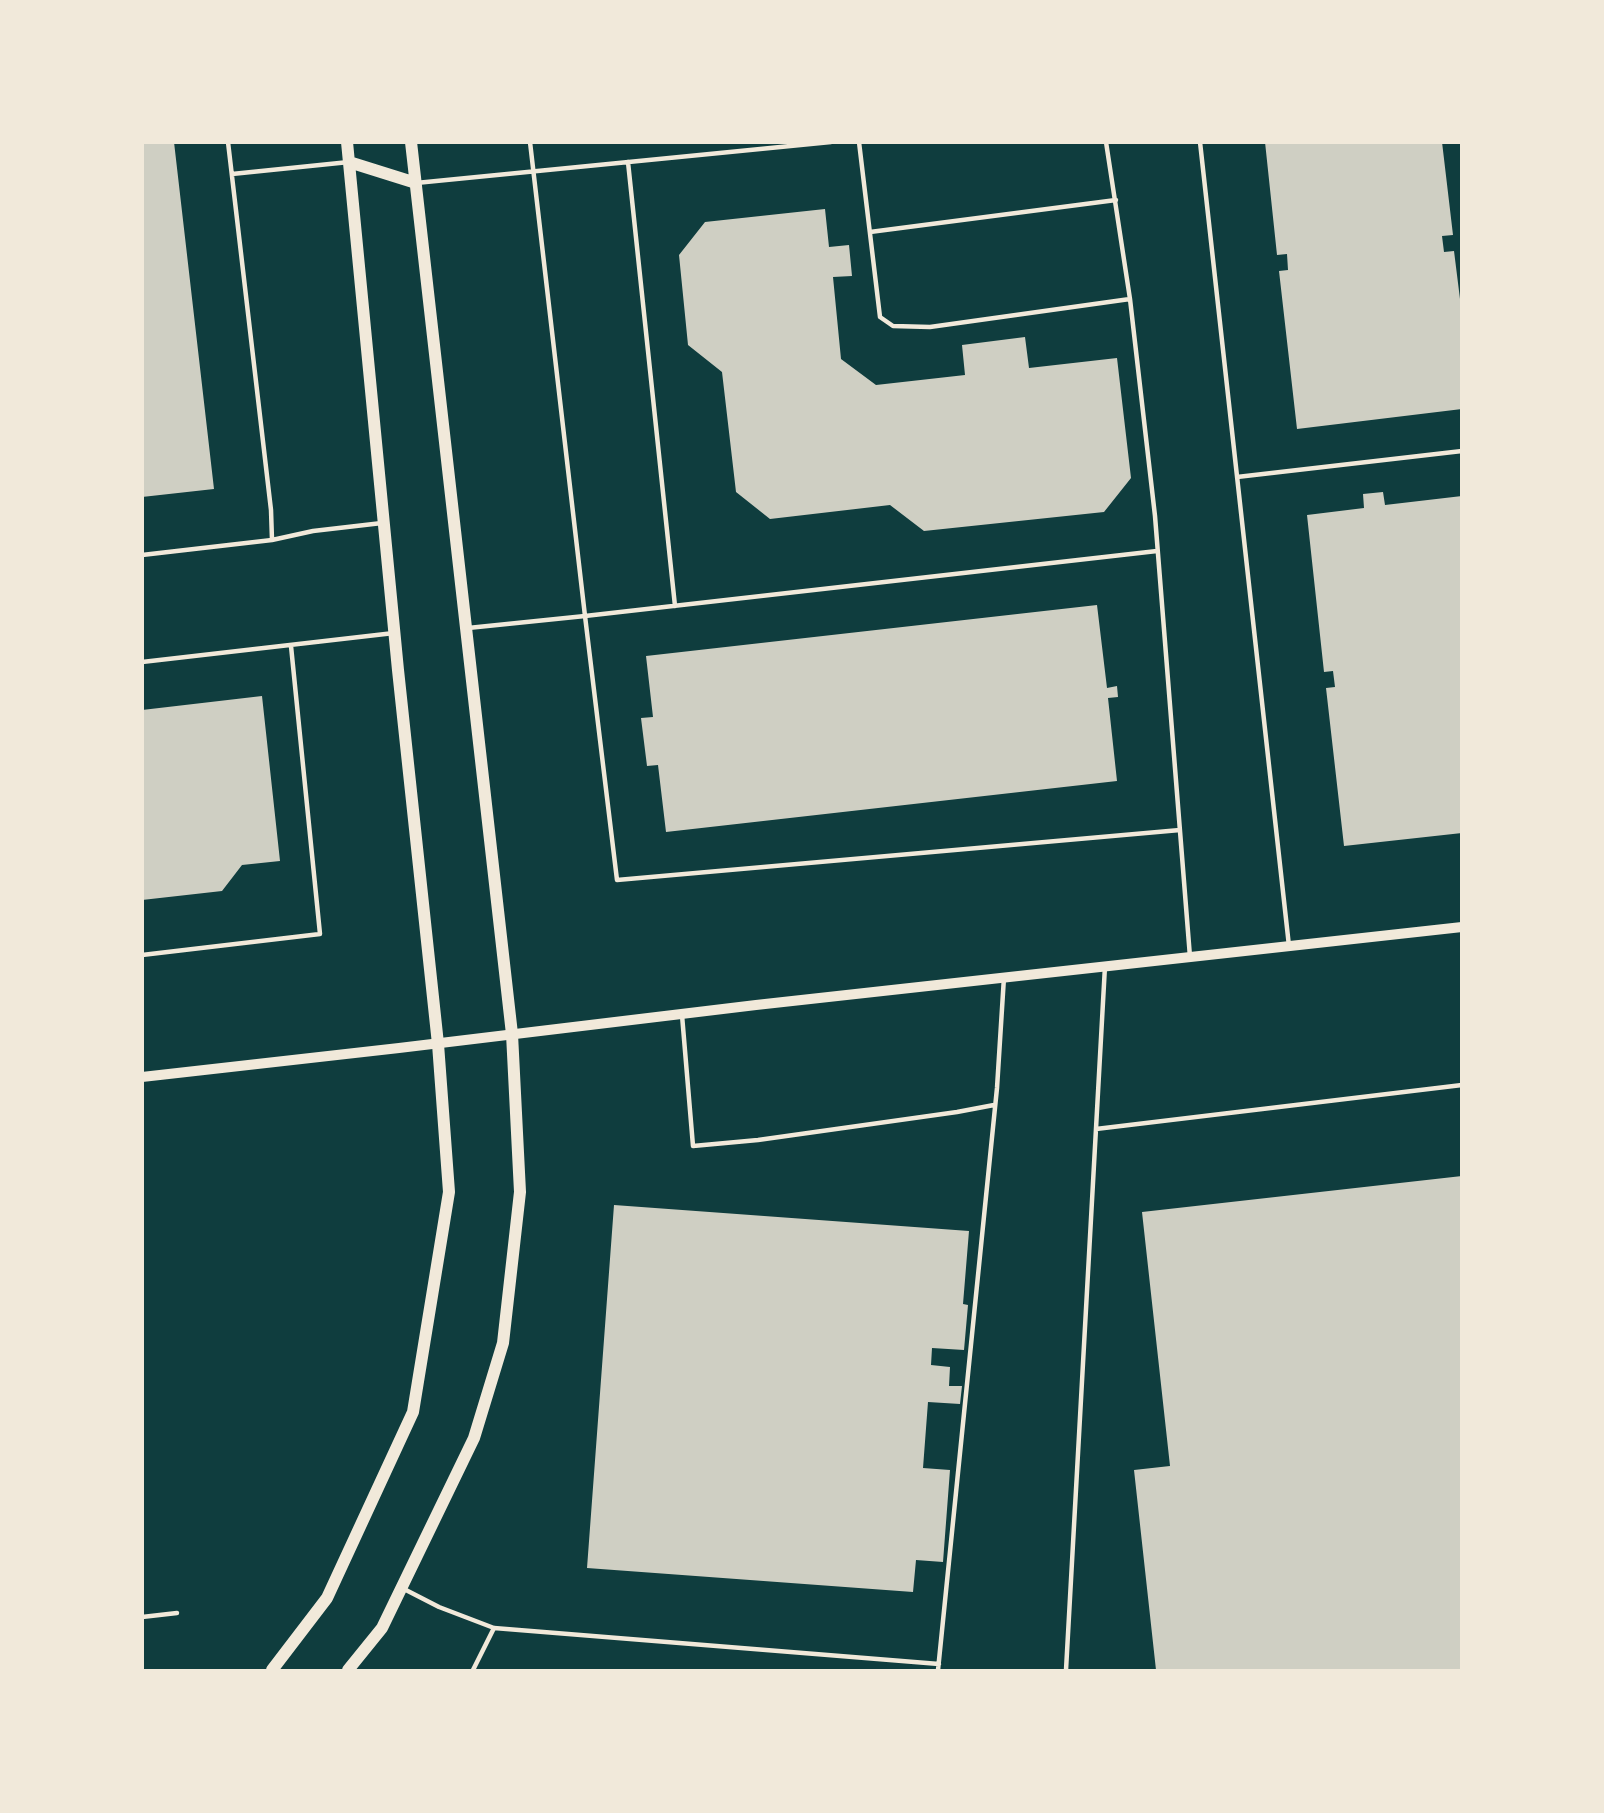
<!DOCTYPE html>
<style>
body{margin:0}
#map{position:relative;width:1604px;height:1813px;overflow:hidden;background:#0f3d3e;font-family:"Sofia Sans Condensed",sans-serif}
canvas{display:block}
.frame{position:absolute;inset:0;border:144px solid #f1e9da;pointer-events:none}
</style>
<div id="map">
<canvas width="1604" height="1813"></canvas>
<div class="frame"></div>
</div>
<script>
const context = document.querySelector('canvas').getContext('2d');
context.lineJoin = 'round';
function fillPath(path, color) { context.fillStyle = color; context.fill(path, 'evenodd'); }
const poly = rows => new Path2D(rows.map(r => 'M' + r).join(''));
function strokePath(path, color, width, dash) { context.strokeStyle = color; context.lineWidth = width; context.lineCap = dash ? 'butt' : 'round'; context.setLineDash(dash || []); context.stroke(path); }
fillPath(poly([
 [142,142,174,142,214,489,142,497],
 [1265,142,1442,142,1453,235,1442,236,1444,252,1454,251,1462,315,1462,409,1297,429,1279,271,1288,270,1287,254,1277,255],
 [825,209,829,247,849,245,852,276,833,277,841,359,876,385,965,375,962,345,1025,337,1029,368,1117,358,1131,478,1104,512,924,531,890,505,770,519,736,492,722,372,688,345,679,255,705,222],
 [1383,492,1385,505,1462,496,1462,833,1344,846,1326,688,1335,687,1333,671,1324,672,1307,515,1364,508,1363,494],
 [1097,605,1107,688,1117,686,1118,697,1108,698,1117,781,666,832,658,765,647,766,641,718,653,717,646,656],
 [262,696,280,861,242,865,222,891,142,900,142,710],
 [1462,1176,1462,1670,1156,1670,1134,1470,1170,1466,1142,1212],
 [614,1205,969,1231,963,1304,968,1305,964,1350,932,1348,931,1365,950,1367,949,1386,962,1386,960,1404,928,1402,923,1468,950,1470,943,1562,916,1560,913,1592,587,1568]
]), '#cfcfc3');
strokePath(poly([
 [859,142,880,317,893,326,930,327,1130,299],
 [1106,142,1130,299,1155,516,1190,957],
 [1200,142,1289,946],
 [628,162,675,606],
 [232,174,349,162],
 [416,183,831,142],
 [870,232,1116,200],
 [1237,477,1462,451],
 [272,540,313,531,382,523],
 [1157,551,585,616,617,880,1180,830],
 [142,555,272,540,271,510,228,142],
 [468,628,585,616,530,142],
 [142,662,394,633],
 [142,955,320,934,291,646],
 [682,1015,693,1146,758,1140,957,1112,994,1105],
 [1096,1129,1462,1085],
 [402,1588,439,1607,494,1628,939,1664],
 [142,1617,177,1613],
 [473,1670,494,1628],
 [938,1670,997,1088,1004,977],
 [1066,1670,1105,966]
]), '#f1e9da', 4.5);
strokePath(poly([
 [142,1077,399,1048,756,1005,1462,927]
]), '#f1e9da', 10);
strokePath(poly([
 [349,162,416,183],
 [272,1670,327,1598,413,1412,449,1192,438,1044,398,670,347,142],
 [348,1670,382,1628,474,1438,503,1343,520,1192,512,1034,411,142]
]), '#f1e9da', 12);
</script>
